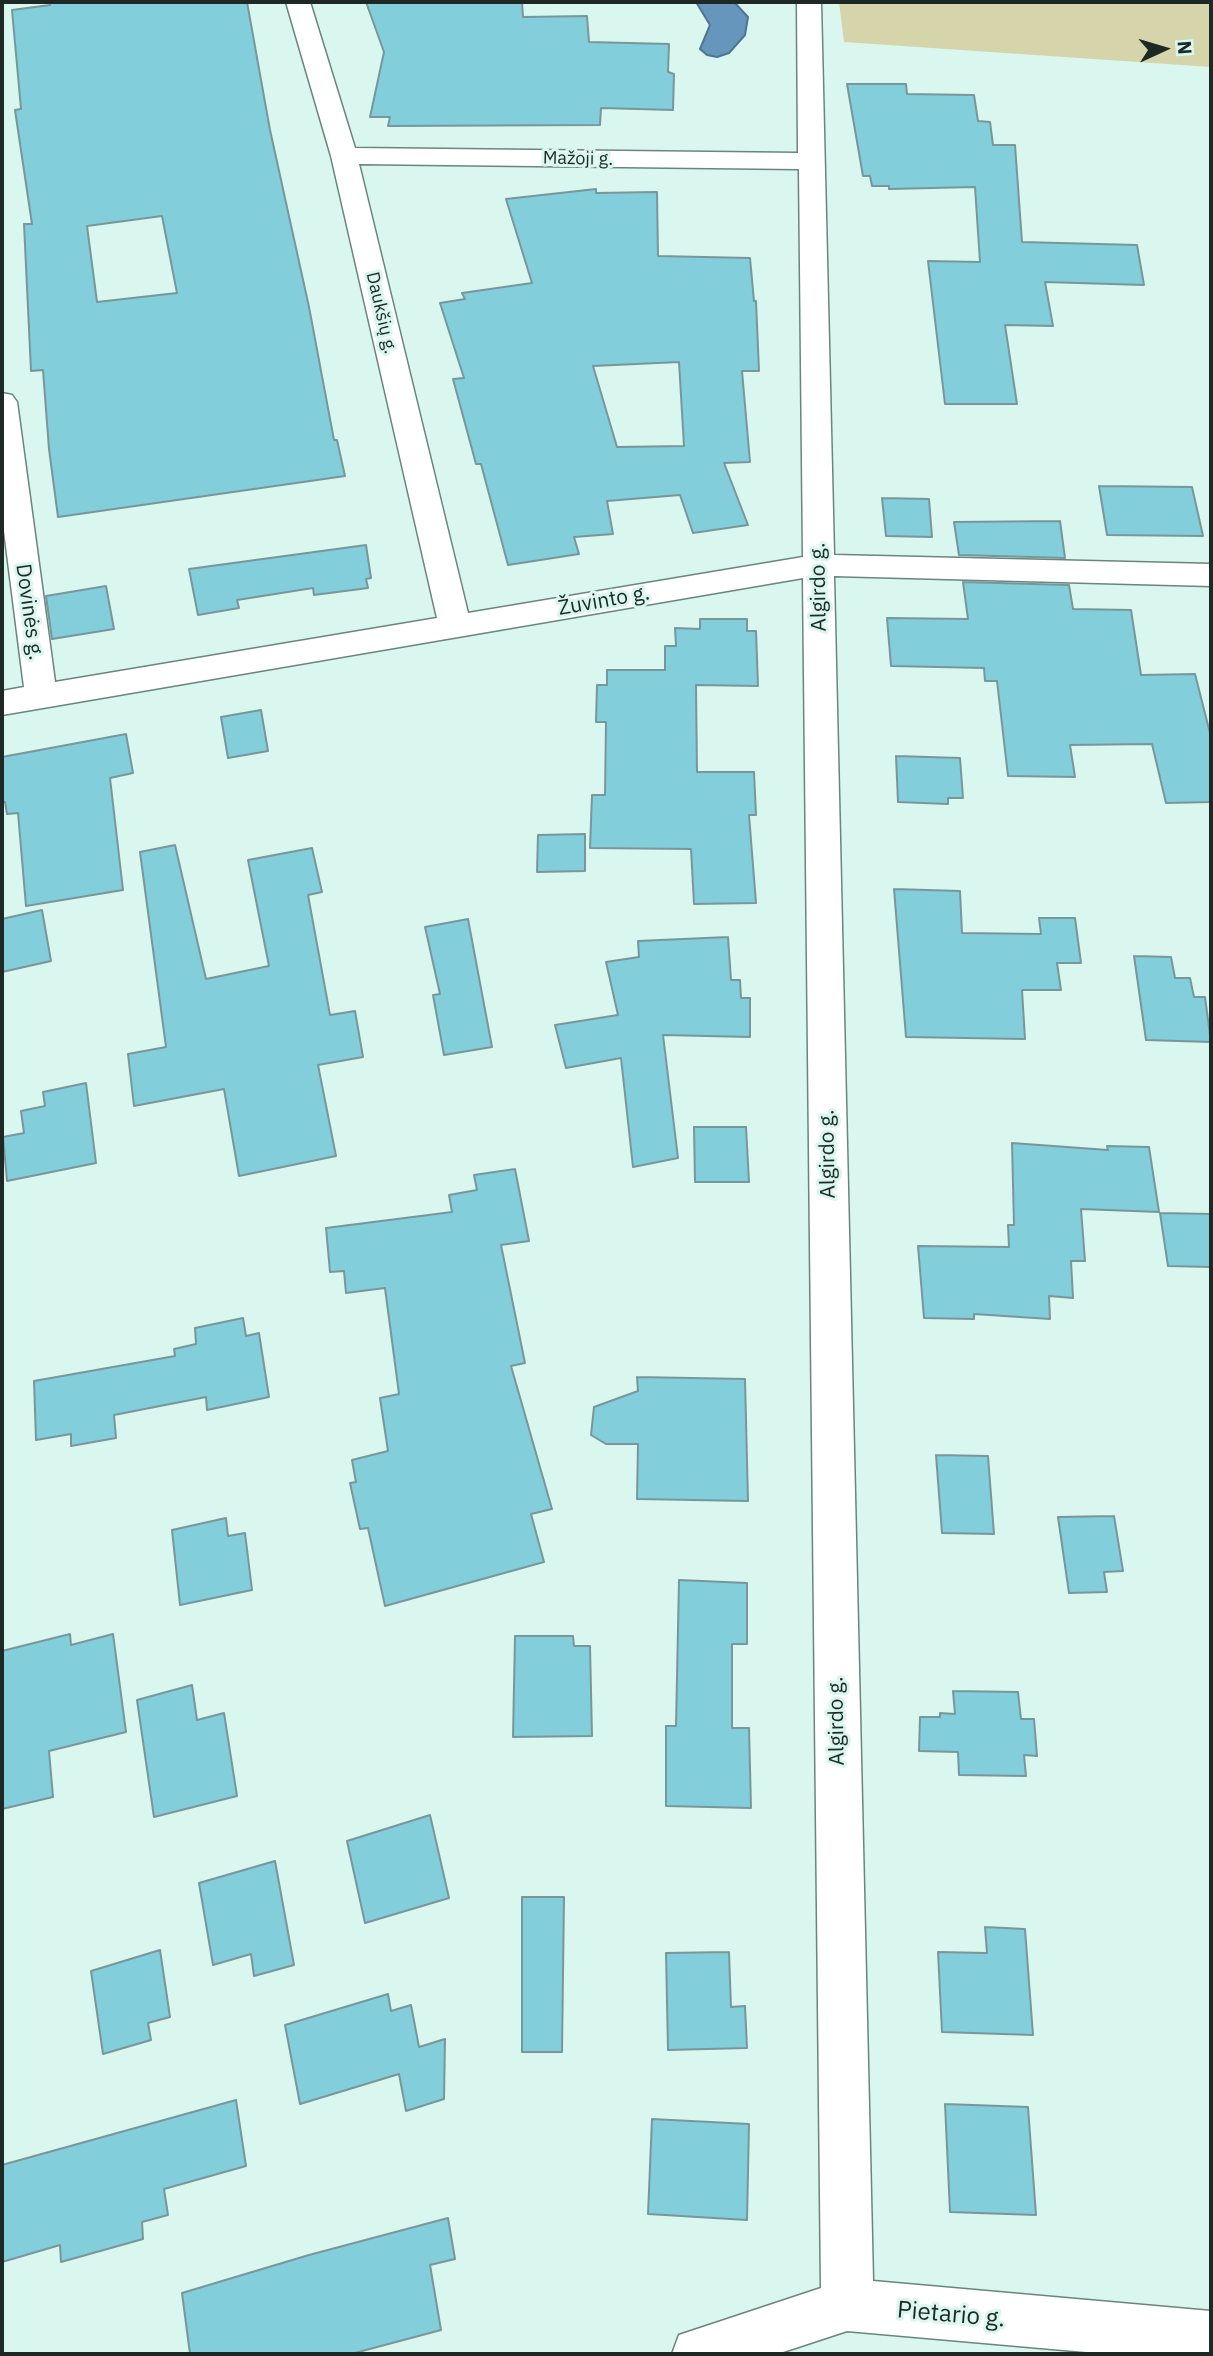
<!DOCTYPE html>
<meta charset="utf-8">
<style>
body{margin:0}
#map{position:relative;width:1213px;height:2356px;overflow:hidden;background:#d9f7ee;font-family:"IBM Plex Sans",sans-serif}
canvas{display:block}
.frame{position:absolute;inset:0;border:4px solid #1e2926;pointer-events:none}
.north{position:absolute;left:1129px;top:14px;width:70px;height:70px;-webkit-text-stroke:5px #d9f7ee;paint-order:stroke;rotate:86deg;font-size:19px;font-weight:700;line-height:28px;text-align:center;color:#1e2926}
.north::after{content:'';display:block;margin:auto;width:24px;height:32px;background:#1e2926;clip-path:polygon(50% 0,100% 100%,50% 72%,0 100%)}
</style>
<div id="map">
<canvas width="1213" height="2356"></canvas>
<div class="frame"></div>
<div class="north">N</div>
</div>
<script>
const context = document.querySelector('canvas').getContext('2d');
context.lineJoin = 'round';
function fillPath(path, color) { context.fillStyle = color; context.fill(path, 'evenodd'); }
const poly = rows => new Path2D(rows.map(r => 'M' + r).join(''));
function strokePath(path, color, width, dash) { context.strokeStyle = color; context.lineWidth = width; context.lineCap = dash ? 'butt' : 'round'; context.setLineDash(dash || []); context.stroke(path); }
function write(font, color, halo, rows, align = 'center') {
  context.font = font + ' "IBM Plex Sans",sans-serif'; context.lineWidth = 6; context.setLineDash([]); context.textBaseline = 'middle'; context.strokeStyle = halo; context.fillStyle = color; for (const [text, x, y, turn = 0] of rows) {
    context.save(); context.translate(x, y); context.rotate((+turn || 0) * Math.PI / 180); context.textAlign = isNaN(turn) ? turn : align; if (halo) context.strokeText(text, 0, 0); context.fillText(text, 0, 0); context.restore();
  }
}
fillPath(poly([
 [839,2,1211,2,1211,67,844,42]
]), '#d5d4ab');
const water = poly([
 [696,2,734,2,748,17,745,35,729,53,717,57,707,55,700,49,710,25,696,2]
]);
fillPath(water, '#6696bc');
strokePath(water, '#50758f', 2);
const building = poly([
 [50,2,247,2,270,130,309,307,334,440,337,440,345,476,58,517,49,449,43,370,31,371,24,224,32,224,15,110,21,109,12,10,50,5,50,2],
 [162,216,177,293,97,302,87,226,162,216],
 [366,2,522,2,523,17,587,16,589,42,669,44,668,72,674,74,673,110,601,108,600,125,388,126,390,117,370,117,384,52,366,2],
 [847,84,906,84,907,94,974,95,978,121,990,122,993,145,1015,145,1022,242,1137,245,1144,285,1045,282,1053,326,1005,325,1017,404,945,404,928,261,980,262,975,187,889,189,889,186,872,186,870,176,863,176,847,84],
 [596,189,596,193,657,192,658,256,750,258,754,301,756,301,759,371,742,371,750,462,724,463,748,525,693,533,680,495,607,501,613,534,574,537,579,554,508,565,481,464,476,464,453,379,464,378,440,303,465,299,462,293,532,283,506,199,596,189],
 [679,362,684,446,617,447,593,366,679,362],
 [1099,486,1192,487,1203,536,1107,535,1099,486],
 [882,498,929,499,932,537,886,536,882,498],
 [1060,521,1065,558,959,555,954,522,1060,521],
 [366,545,371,578,366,579,368,588,314,595,313,588,237,600,239,608,198,615,189,569,366,545],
 [963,582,1069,585,1073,609,1131,610,1141,675,1195,674,1211,737,1211,802,1166,803,1152,744,1070,745,1075,777,1008,776,997,681,985,681,984,668,891,666,887,618,968,619,963,582],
 [106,586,114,629,52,639,46,596,106,586],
 [700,619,747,619,747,631,756,631,758,686,696,685,697,772,754,772,756,815,749,815,756,903,694,904,691,849,590,848,592,795,605,795,606,722,596,722,597,685,607,685,607,670,665,670,665,646,676,646,675,628,700,629,700,619],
 [261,710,268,751,228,758,221,717,261,710],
 [126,734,133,773,110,778,123,890,26,906,18,813,7,814,5,802,2,802,2,757,126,734],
 [896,756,960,758,963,798,948,798,948,804,898,802,896,756],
 [585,834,585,871,537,872,538,835,585,834],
 [175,845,206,979,269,966,248,860,312,848,322,892,308,895,330,1015,355,1011,363,1057,318,1065,336,1156,239,1176,224,1089,134,1106,128,1054,166,1047,140,852,175,845],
 [894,889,960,891,962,933,1041,934,1039,918,1075,918,1081,963,1057,963,1061,990,1022,990,1025,1039,906,1037,894,889],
 [42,910,51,961,2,972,2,919,42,910],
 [468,919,492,1047,444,1055,433,995,440,994,425,927,468,919],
 [728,937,731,980,740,980,741,998,750,998,750,1037,663,1035,678,1158,633,1167,621,1058,566,1068,555,1025,618,1015,606,962,639,957,638,941,728,937],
 [1134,956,1171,957,1175,978,1190,978,1194,997,1205,997,1211,1042,1146,1040,1134,956],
 [86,1083,96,1163,7,1181,3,1137,24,1133,21,1111,45,1106,43,1092,86,1083],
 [694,1127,746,1127,749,1182,695,1182,694,1127],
 [1012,1143,1108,1150,1107,1146,1149,1147,1159,1212,1081,1209,1085,1261,1071,1261,1073,1298,1049,1296,1050,1319,974,1314,974,1319,924,1318,918,1246,1009,1247,1008,1225,1014,1225,1012,1143],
 [515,1169,529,1241,501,1245,525,1363,511,1366,552,1509,531,1514,544,1562,385,1606,368,1528,360,1529,350,1483,356,1482,352,1460,388,1451,380,1398,399,1394,385,1288,346,1293,344,1271,330,1272,326,1228,452,1212,449,1195,477,1190,474,1175,515,1169],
 [1160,1213,1211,1214,1211,1267,1168,1266,1160,1213],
 [243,1318,246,1336,259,1333,269,1397,207,1410,206,1397,114,1415,116,1438,71,1446,71,1434,36,1440,34,1381,175,1356,174,1349,196,1344,195,1328,243,1318],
 [637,1377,745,1379,748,1501,637,1499,638,1444,606,1444,591,1435,594,1407,638,1391,637,1377],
 [936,1455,988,1456,994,1534,942,1533,936,1455],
 [1114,1516,1123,1571,1104,1572,1107,1592,1069,1593,1058,1517,1114,1516],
 [226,1518,228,1536,245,1533,252,1590,180,1605,172,1530,226,1518],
 [679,1580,747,1583,747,1644,732,1644,732,1728,749,1728,751,1808,666,1806,666,1726,676,1726,679,1580],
 [70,1634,71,1645,113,1634,126,1732,49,1751,53,1797,2,1809,2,1651,70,1634],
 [515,1636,573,1636,574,1646,590,1646,592,1736,513,1737,515,1636],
 [192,1685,197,1720,224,1713,237,1796,154,1817,137,1700,192,1685],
 [953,1691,1018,1692,1021,1719,1034,1719,1037,1756,1024,1755,1026,1776,959,1775,958,1752,919,1751,920,1717,940,1717,940,1713,955,1714,953,1691],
 [430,1815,449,1898,365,1923,347,1841,430,1815],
 [275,1861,294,1965,254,1976,251,1954,213,1965,199,1883,275,1861],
 [522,1897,564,1897,562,2052,522,2052,522,1897],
 [985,1927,1025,1929,1033,2035,942,2032,938,1952,987,1953,985,1927],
 [160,1950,170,2017,148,2023,151,2040,103,2054,91,1971,160,1950],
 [729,1952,731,2007,745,2006,747,2048,668,2050,666,1953,729,1952],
 [388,1994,391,2011,411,2005,419,2047,445,2039,444,2099,406,2111,399,2074,300,2104,285,2025,388,1994],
 [236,2100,246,2166,164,2189,168,2215,142,2222,143,2239,61,2262,60,2245,2,2262,2,2165,236,2100],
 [945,2104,1028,2107,1036,2215,950,2212,945,2104],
 [652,2119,749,2124,747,2220,648,2214,652,2119],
 [448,2218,455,2259,430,2265,441,2330,351,2354,190,2354,182,2293,309,2255,448,2218]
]);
fillPath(building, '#82cedb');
strokePath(building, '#79969b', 2);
const street = poly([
 [286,2,310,2,355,148,798,153,797,2,821,2,834,555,1211,564,1211,586,834,576,873,2281,1211,2311,1211,2354,1109,2354,847,2331,777,2354,672,2354,679,2335,821,2288,803,578,2,715,2,691,24,687,2,515,2,393,12,395,17,402,55,682,437,618,331,156,286,2],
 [359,164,799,169,803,557,468,613,359,164]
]);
strokePath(street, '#6a857d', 3);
fillPath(street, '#fff');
write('18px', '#1e2926', '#d9f7ee', [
 ["Mažoji g.",578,159,1],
 ["Daukšių g.",381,313,77]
]);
write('21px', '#1e2926', '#d9f7ee', [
 ["Algirdo g.",819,587,-91],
 ["Žuvinto g.",604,601,-10],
 ["Dovinės g.",29,612,82],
 ["Algirdo g.",828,1154,-91],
 ["Algirdo g.",837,1721,-91]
]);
write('24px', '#1e2926', '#d9f7ee', [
 ["Pietario g.",951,2315,5]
]);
</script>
